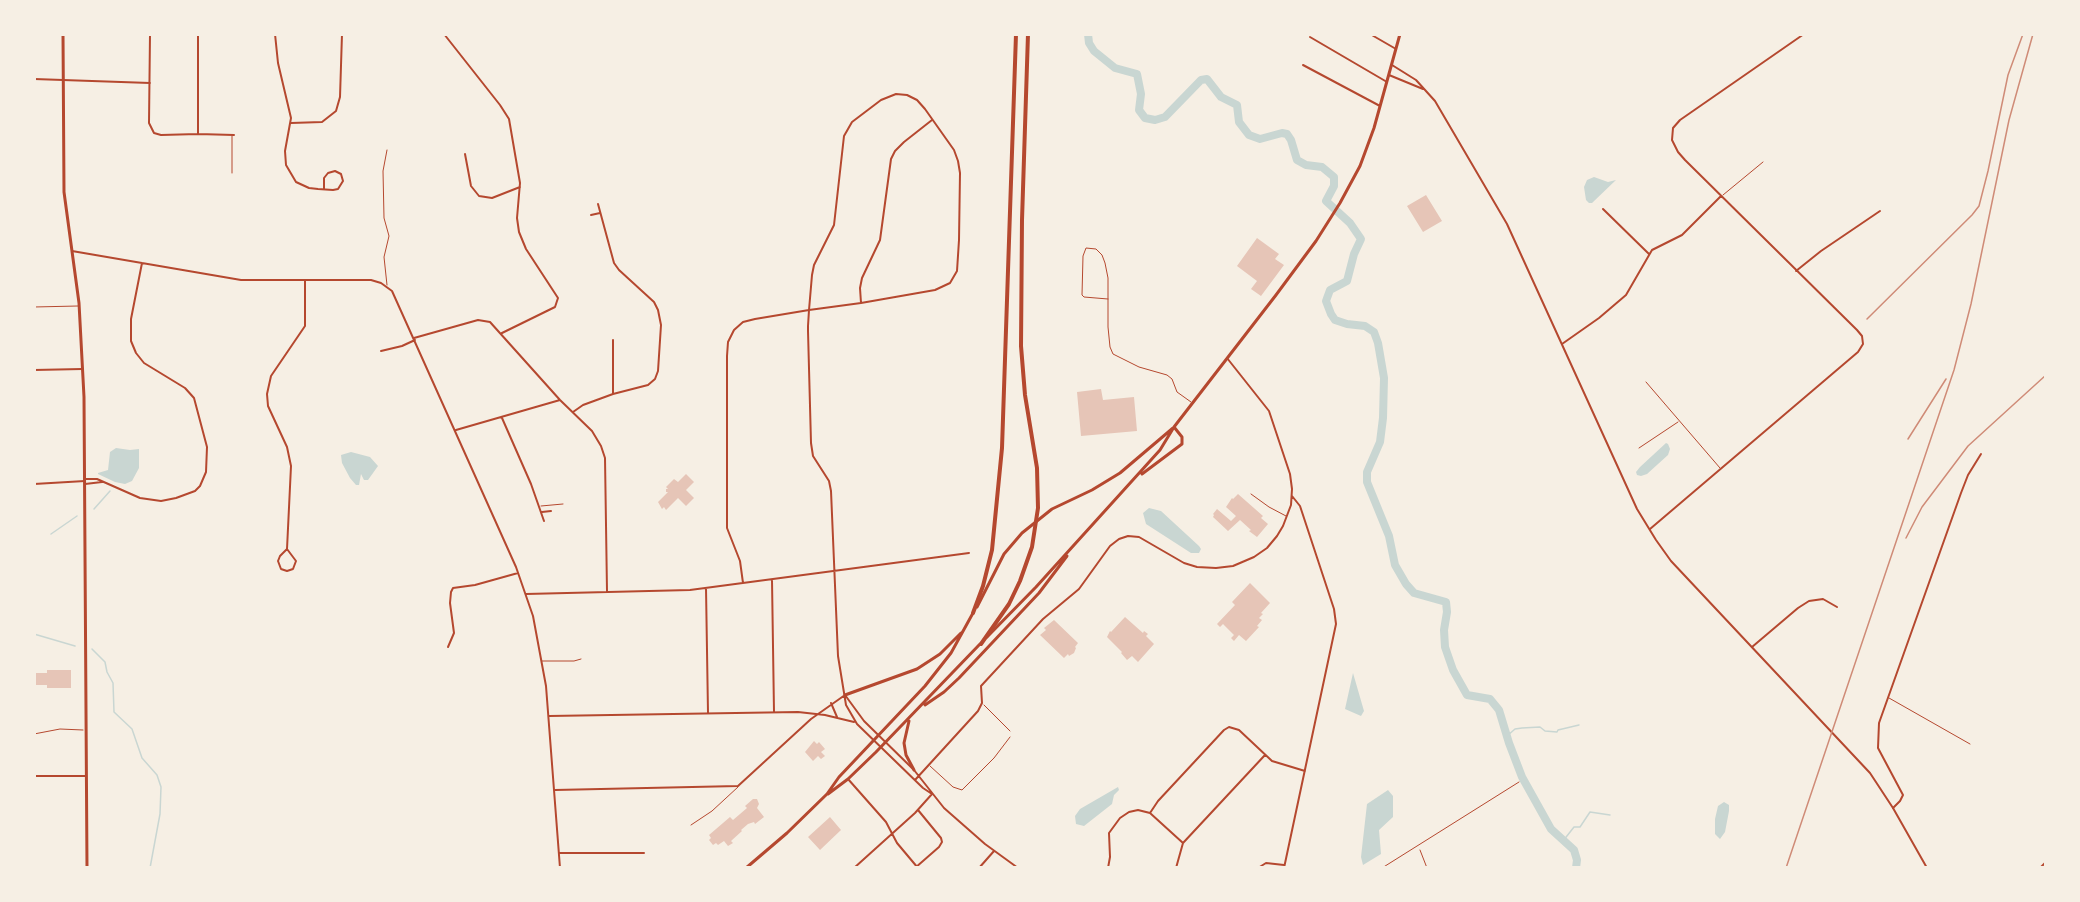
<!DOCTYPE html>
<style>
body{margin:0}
#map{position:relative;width:2080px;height:902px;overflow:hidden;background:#f6efe4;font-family:"Roboto Condensed",sans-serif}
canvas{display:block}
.frame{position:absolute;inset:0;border:36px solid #f6efe4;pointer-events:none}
</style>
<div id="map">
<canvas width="2080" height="902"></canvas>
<div class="frame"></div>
</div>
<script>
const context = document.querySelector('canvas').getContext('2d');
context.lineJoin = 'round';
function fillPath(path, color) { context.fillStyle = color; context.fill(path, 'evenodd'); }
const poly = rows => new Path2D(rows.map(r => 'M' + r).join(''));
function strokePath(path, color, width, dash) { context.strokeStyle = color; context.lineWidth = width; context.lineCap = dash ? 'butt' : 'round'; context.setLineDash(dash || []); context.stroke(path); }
fillPath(poly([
 [1594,177,1608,182,1616,180,1592,203,1589,203,1586,200,1584,187,1587,180],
 [1666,443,1668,444,1670,449,1668,455,1647,474,1641,476,1637,475,1636,472,1640,467],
 [116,448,130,450,139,449,139,468,132,481,125,484,115,482,98,474,98,473,108,470,110,452],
 [351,452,370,457,378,466,368,480,364,480,361,474,359,485,356,485,350,478,342,463,341,455],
 [1149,508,1161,511,1199,546,1201,549,1199,553,1191,553,1146,524,1143,513],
 [1353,673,1364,711,1361,716,1345,709],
 [1118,787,1119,790,1114,795,1112,804,1084,826,1076,824,1075,816,1080,809],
 [1388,790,1393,796,1393,817,1379,830,1381,854,1363,865,1361,857,1367,804],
 [1724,802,1729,805,1729,811,1725,832,1720,839,1715,834,1715,819,1718,806]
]), '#c9d6d2');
strokePath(poly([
 [94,509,110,491],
 [51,534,77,516],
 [34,634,75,646],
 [92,649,105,662,107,672,113,683,114,712,132,729,142,758,157,775,161,787,160,814,150,868],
 [1507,736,1515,729,1522,728,1540,727,1545,731,1557,732,1558,730,1579,725],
 [1563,841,1574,827,1580,827,1590,812,1610,815]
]), '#c9d6d2', 1.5);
strokePath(poly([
 [1088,34,1089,43,1094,51,1115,68,1137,74,1141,94,1139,110,1145,118,1155,120,1165,117,1201,80,1207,79,1221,97,1237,105,1239,122,1249,135,1260,139,1282,133,1287,134,1291,140,1297,160,1306,165,1322,167,1334,177,1334,186,1326,201,1350,223,1361,239,1354,254,1347,281,1330,290,1326,301,1331,314,1335,320,1347,324,1365,326,1374,332,1378,343,1384,378,1383,418,1380,442,1367,472,1367,482,1389,536,1395,565,1406,584,1414,593,1446,602,1447,612,1444,630,1445,647,1453,670,1467,695,1490,699,1499,710,1509,743,1522,777,1551,829,1574,850,1577,860,1576,868]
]), '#c9d6d2', 8);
fillPath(poly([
 [1426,195,1442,221,1423,232,1407,206],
 [1257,238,1279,254,1275,259,1284,265,1261,296,1251,289,1257,281,1237,266],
 [1101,389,1103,400,1134,397,1137,431,1081,436,1077,392],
 [686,474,694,482,686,490,694,498,686,506,678,498,666,510,664,507,662,509,658,502,668,492,666,492,666,489,668,489,666,487,674,479,678,482],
 [1238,494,1263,516,1261,518,1268,524,1257,537,1249,531,1251,530,1240,520,1228,531,1213,517,1214,515,1213,514,1217,509,1231,521,1236,516,1226,507,1232,498,1233,499],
 [1250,583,1270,603,1261,613,1263,614,1259,618,1262,620,1257,626,1259,627,1246,641,1239,635,1234,641,1231,638,1234,635,1223,624,1220,627,1217,624,1235,605,1232,602],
 [1125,617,1143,633,1144,631,1148,634,1146,636,1154,644,1138,662,1132,656,1127,660,1121,653,1122,652,1107,637,1110,631,1111,632],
 [1054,620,1078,643,1075,647,1076,648,1074,653,1069,656,1068,654,1064,658,1040,635,1046,630,1044,628],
 [47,670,71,670,71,688,47,688,47,685,34,685,34,673,47,673],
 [814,741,817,744,819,742,825,749,821,752,825,756,821,759,818,756,813,761,805,752],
 [753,799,757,799,759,804,757,808,764,817,755,824,754,822,748,824,741,830,742,831,731,841,733,843,728,846,724,841,718,845,716,843,713,845,709,840,711,838,709,835,730,817,733,820,747,808,745,806],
 [830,817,841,830,820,850,808,837]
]), '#e6c5b7');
strokePath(poly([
 [1420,850,1427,868]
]), '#b5482f', 1);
strokePath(poly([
 [232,136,232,173],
 [387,150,383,171,384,218,389,236,384,257,387,285],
 [1723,195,1763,162],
 [1108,299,1084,297,1082,295,1083,256,1086,248,1096,249,1102,255,1105,263,1108,278,1108,327,1110,347,1113,354,1139,367,1167,375,1172,379,1177,392,1191,402],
 [34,307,78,306],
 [1646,382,1720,468],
 [1639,448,1678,422],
 [1251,494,1269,507,1286,516],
 [541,506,563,504],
 [542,661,574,661,581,659],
 [1889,698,1970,744],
 [984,705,1010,731],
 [34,734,60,729,83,730],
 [930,766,953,787,962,790,994,758,1010,737],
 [691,825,712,811,738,787],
 [1382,868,1519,782]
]), '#b5482f', 1);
strokePath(poly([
 [150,34,149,123,154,133,161,135,198,134,198,34],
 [275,34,278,63,291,118,285,151,286,165,296,182,309,188,318,189,333,190,338,189,343,181,341,174,335,171,328,173,324,178,324,189],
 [444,34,500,105,509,119,520,183,517,218,519,232,526,249,558,298,555,307,502,333],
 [1370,34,1396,49],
 [1310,37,1387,82],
 [1303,65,1380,106],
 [34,79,150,83],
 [291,123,322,122,336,111,340,97,342,34],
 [198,134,234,135],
 [465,154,471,186,479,196,492,198,520,187],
 [1603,209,1649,254],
 [591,215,600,213],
 [72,251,241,280,371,280,381,283,392,291,516,567,533,616,546,686,560,868],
 [1796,271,1821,251,1880,211],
 [861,303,860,288,862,278,880,240,891,159,895,151,904,142,932,120],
 [414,338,478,320,490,322,560,400,592,431,601,446,605,458,607,591],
 [613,340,613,394],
 [1562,344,1599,318,1626,295,1652,250,1682,235,1721,196],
 [381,351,402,346,415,340],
 [34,370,82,369],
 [573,412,583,405,613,394,648,385,655,379,658,371,661,325,658,310,654,302,619,270,614,263,598,204],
 [502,418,531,484,544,521],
 [456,430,560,400],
 [85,479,97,479,140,498,161,501,176,498,195,491,200,486,206,472,207,447,194,398,185,388,144,363,136,353,131,341,131,319,142,263],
 [34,484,85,481],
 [85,484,102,482],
 [542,512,551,511],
 [1650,529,1858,352,1863,344,1862,336,1857,330,1685,160,1678,152,1672,140,1673,128,1680,120,1804,34],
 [287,549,296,561,293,569,287,571,281,569,278,561,280,556,287,549,291,466,287,447,268,406,267,394,271,376,305,326,305,280],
 [772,580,774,712],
 [743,583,740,561,727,528,727,356,728,342,734,330,743,322,755,319,809,310,861,303,935,290,950,283,957,271,959,240,960,173,958,161,954,150,925,109,917,100,907,95,896,94,881,100,852,122,844,136,834,225,814,265,812,275,809,310,808,326,808,331,811,443,813,456,829,481,831,491,838,656,846,705,857,724,923,788,932,794],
 [706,588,708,713],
 [526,594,690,590,969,553],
 [448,647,454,633,450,603,451,592,453,588,475,585,518,573],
 [1752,647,1798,608,1809,601,1823,599,1837,607],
 [845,695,864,721,914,770,944,808,985,844,1018,868],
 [831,703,837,717],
 [549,716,798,712,825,715,854,722],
 [34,776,85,776],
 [848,779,886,822,897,843,918,868],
 [915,780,978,711,982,703,981,686,1043,619,1079,589,1110,546,1119,539,1128,536,1139,537,1184,563,1197,567,1216,568,1233,566,1254,557,1267,548,1277,536,1283,526,1291,505,1292,489,1290,474,1269,411,1227,358],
 [555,790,738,786,811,719,845,695],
 [1893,808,1900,801,1903,795,1878,748,1879,723,1961,493,1968,475,1981,454],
 [1150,813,1158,801,1224,730,1229,727,1239,730,1272,761,1305,771],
 [559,853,644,853],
 [854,868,915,813,932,794],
 [915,868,939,847,942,842,941,838,918,810],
 [979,868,994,851],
 [1108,868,1110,857,1109,833,1120,818,1129,812,1138,810,1150,813,1183,843],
 [1176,868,1183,843,1265,755],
 [1258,868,1266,863,1284,865],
 [1284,868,1336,624,1334,609,1300,506,1292,496],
 [2040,868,2046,862]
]), '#b5482f', 2);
strokePath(poly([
 [1392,65,1416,80,1435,101,1507,224,1637,509,1656,540,1671,561,1870,773,1893,808,1927,868],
 [1389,75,1423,89]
]), '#b5482f', 2);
strokePath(poly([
 [63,34,64,192,79,303,84,397,87,868]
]), '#b5482f', 3);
strokePath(poly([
 [1142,474,1182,444,1182,437,1174,427],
 [977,607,1004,554,1022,533,1052,509,1092,490,1120,473,1173,428],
 [987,637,1036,587,1160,450,1174,427,1276,295,1316,241,1340,203,1360,166,1374,128,1400,34],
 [845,695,917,669,940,654,961,633],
 [925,705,944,692,959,678,1039,593,1067,556],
 [909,721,904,743,906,755,914,770],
 [828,794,848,779,876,752,980,644],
 [746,868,787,833,827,794,839,777,925,686,951,653,973,613]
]), '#b5482f', 3);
strokePath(poly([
 [973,613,983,586,992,550,1002,448,1016,34],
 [981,644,1009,604,1020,581,1032,547,1038,508,1037,468,1025,395,1021,346,1022,220,1028,34]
]), '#b5482f', 4);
strokePath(poly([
 [1867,319,1972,215,1979,206,1988,171,2008,75,2023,34],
 [1908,439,1946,379],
 [1906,538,1922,507,1968,446,2046,375],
 [1786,868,1954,370,1971,304,2009,120,2033,34]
]), '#cf8b77', 1.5);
</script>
